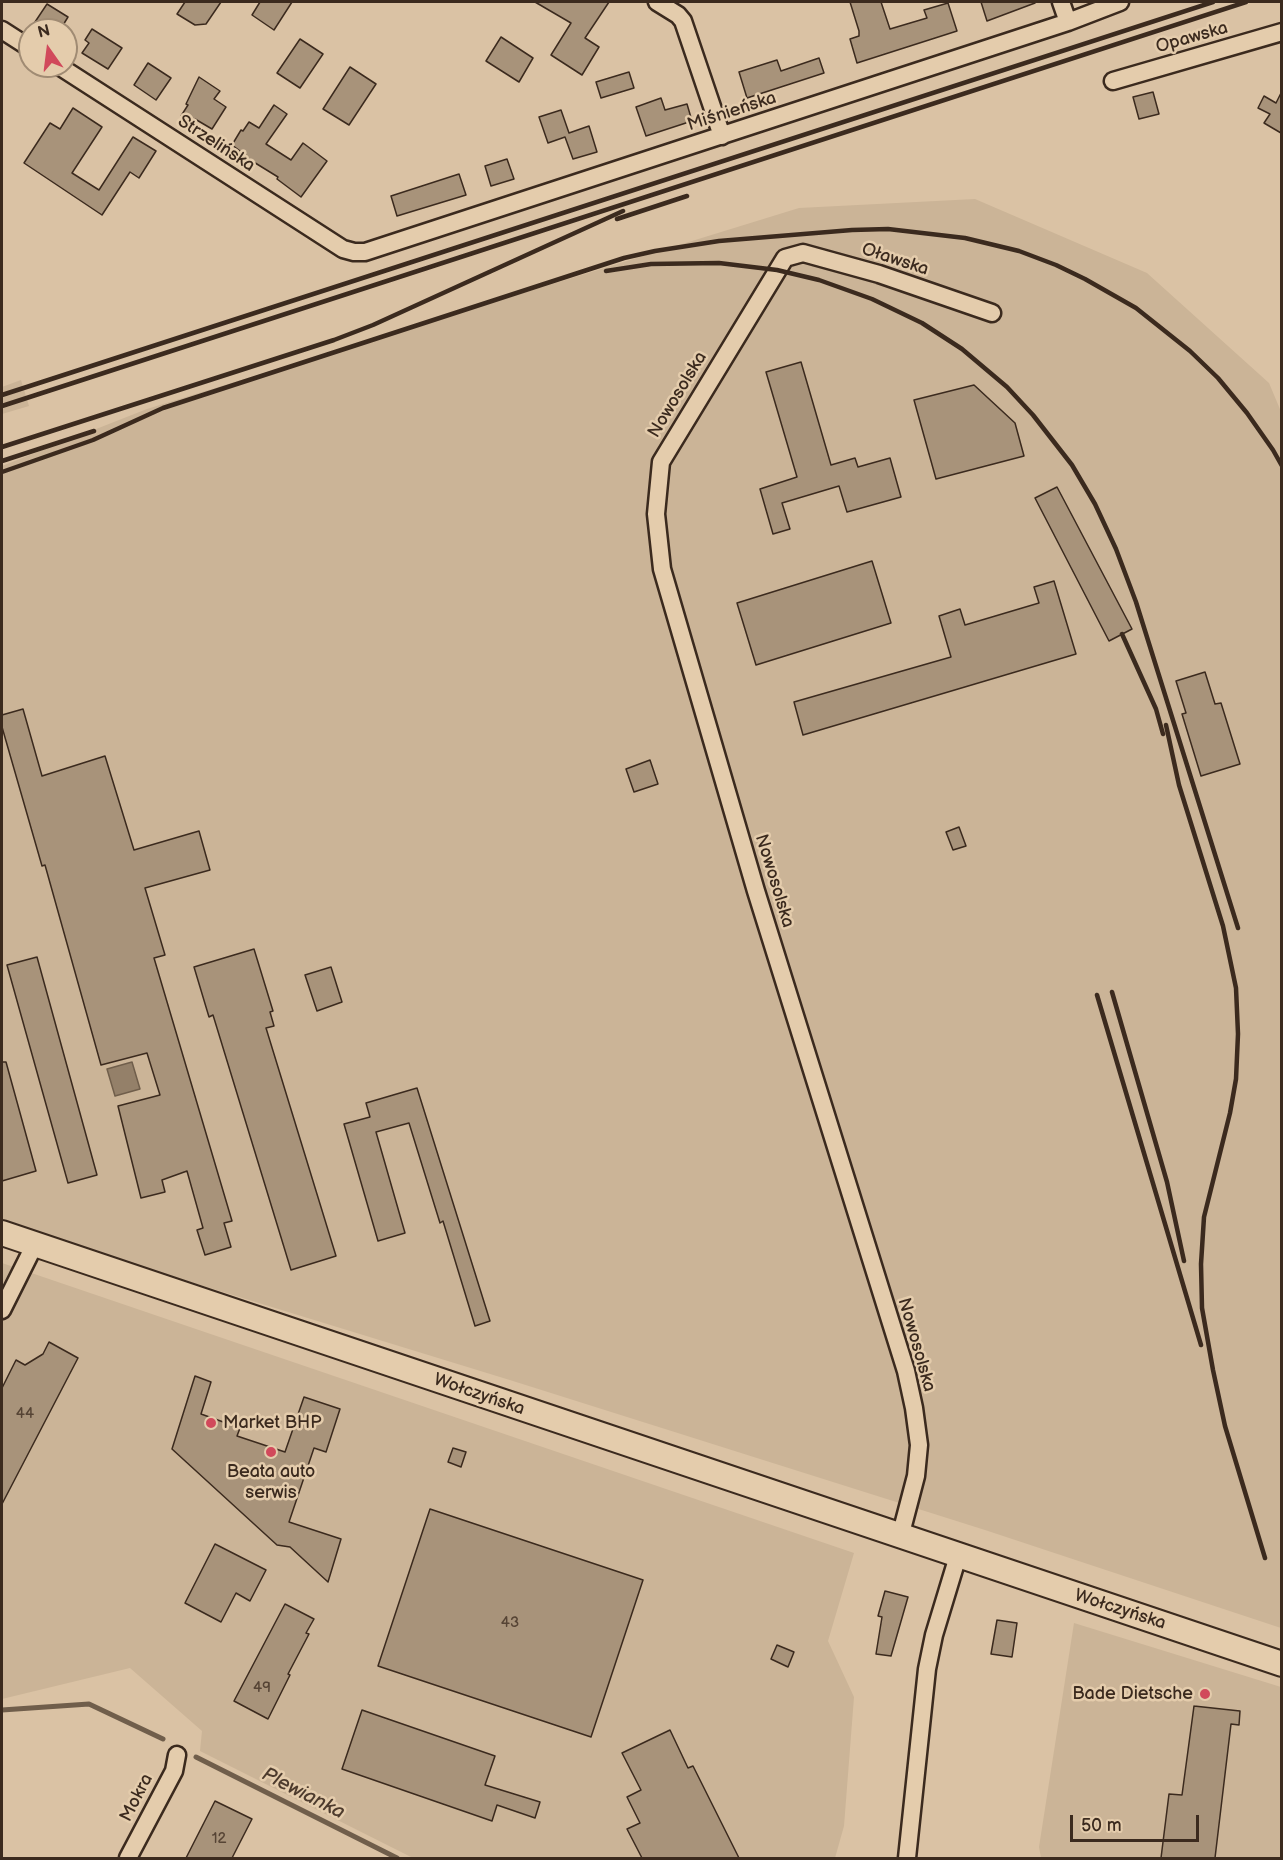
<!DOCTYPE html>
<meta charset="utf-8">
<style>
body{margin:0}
#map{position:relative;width:1283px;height:1860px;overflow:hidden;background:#dac2a4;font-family:"Balsamiq Sans",sans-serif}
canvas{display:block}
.frame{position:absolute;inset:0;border:3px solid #3b2a1e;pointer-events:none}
.north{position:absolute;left:18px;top:18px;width:60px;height:60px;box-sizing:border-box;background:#e4ccac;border:2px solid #a08b73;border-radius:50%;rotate:346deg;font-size:16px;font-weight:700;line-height:24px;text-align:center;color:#3b2a1e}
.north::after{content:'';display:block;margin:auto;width:21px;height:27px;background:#d1495b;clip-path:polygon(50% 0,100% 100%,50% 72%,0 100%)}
.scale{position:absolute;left:1070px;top:1815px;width:129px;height:27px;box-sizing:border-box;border:3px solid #3b2a1e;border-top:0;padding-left:8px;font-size:18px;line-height:21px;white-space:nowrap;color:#3b2a1e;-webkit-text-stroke:4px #e4ccac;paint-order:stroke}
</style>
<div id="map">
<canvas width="1283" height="1860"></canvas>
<div class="frame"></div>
<div class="north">N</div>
<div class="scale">50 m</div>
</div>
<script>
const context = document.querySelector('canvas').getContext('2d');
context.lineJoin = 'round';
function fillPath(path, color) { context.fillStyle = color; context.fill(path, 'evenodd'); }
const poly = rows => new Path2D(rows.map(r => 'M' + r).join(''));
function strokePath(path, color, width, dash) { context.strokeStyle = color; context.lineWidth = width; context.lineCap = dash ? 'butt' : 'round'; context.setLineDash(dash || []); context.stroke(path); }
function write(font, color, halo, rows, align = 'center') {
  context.font = font + ' "Balsamiq Sans",sans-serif'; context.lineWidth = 5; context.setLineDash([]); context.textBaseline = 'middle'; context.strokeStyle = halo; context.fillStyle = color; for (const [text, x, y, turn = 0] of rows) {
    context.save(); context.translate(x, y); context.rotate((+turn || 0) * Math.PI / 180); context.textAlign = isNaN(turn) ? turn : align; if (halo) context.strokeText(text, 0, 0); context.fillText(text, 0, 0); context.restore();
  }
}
fillPath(poly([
 [975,199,1147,273,1269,383,1282,414,1281,1628,985,1530,513,1381,135,1265,2,1230,2,466,147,409,799,208],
 [21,380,29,406,2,414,2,387],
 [2,1263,854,1553,828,1641,854,1697,844,1826,835,1858,413,1858,200,1751,202,1731,130,1668,2,1699],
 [1074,1623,1281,1687,1281,1858,1041,1858,1039,1847]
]), '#cbb497');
const water = poly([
 [132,1062,140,1089,115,1096,107,1069,132,1062]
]);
fillPath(water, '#948069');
strokePath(water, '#705e4b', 1.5);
strokePath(poly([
 [2,1710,89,1704,163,1739],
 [196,1757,397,1858]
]), '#705e4b', 5);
const building = poly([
 [185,2,221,2,206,24,195,25,177,14,185,2],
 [260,2,292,2,274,30,252,15,260,2],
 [535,2,609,2,585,38,599,47,582,75,551,55,571,23,535,2],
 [850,2,881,2,890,29,927,18,924,10,948,3,957,31,857,63,850,39,859,36,859,31,850,2],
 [981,2,1035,2,1035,3,987,21,981,2],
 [47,4,68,17,60,30,47,30,35,22,47,4],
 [92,29,122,48,108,69,82,53,89,43,85,40,92,29],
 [501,37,533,58,519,82,486,61,501,37],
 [300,39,323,54,300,88,277,73,300,39],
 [819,58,824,73,747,98,739,72,777,60,781,71,819,58],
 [148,63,171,78,156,100,134,85,148,63],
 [350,67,376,84,349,125,323,109,350,67],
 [629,72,634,88,601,98,596,82,629,72],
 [199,77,220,91,214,99,226,107,212,129,195,119,193,123,181,116,188,105,186,104,199,77],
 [1153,92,1159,114,1139,119,1133,97,1153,92],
 [1281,93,1281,133,1264,123,1270,114,1258,108,1264,96,1276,103,1281,93],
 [661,98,665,110,687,104,692,121,646,136,636,107,661,98],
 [274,105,287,114,266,144,291,160,303,143,327,161,301,197,277,179,278,177,239,153,240,151,232,145,241,130,243,131,249,122,259,128,274,105],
 [73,108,102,127,72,173,99,190,133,137,156,151,139,178,130,172,102,215,24,163,50,123,60,129,73,108],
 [561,110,569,133,589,126,597,152,573,159,565,137,548,143,539,117,561,110],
 [507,159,514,179,491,186,485,166,507,159],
 [459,174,466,195,397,216,391,196,459,174],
 [801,362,831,465,855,458,858,467,890,458,901,497,847,512,839,486,782,503,790,529,773,534,760,489,797,477,766,372,801,362],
 [974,385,1015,423,1024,456,936,479,914,400,974,385],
 [1057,487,1132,629,1109,641,1035,498,1057,487],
 [872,561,891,623,756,665,737,603,872,561],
 [1054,581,1076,654,803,735,794,702,951,657,939,616,960,609,965,625,1039,603,1034,587,1054,581],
 [1205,672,1215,704,1221,703,1240,764,1201,776,1182,714,1186,713,1176,681,1205,672],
 [23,709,42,776,105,756,134,850,199,831,210,870,145,888,165,955,154,958,232,1221,224,1223,231,1247,205,1255,197,1230,203,1228,187,1171,162,1180,165,1192,141,1198,118,1106,160,1095,147,1053,101,1065,45,865,42,866,2,727,2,715,23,709],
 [650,760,658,784,634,792,626,769,650,760],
 [959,827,966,846,953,850,946,832,959,827],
 [254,949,273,1011,270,1012,274,1026,266,1028,336,1256,291,1270,213,1015,209,1017,194,967,254,949],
 [37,957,97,1175,68,1183,7,965,37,957],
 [331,967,342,1002,317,1011,305,975,331,967],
 [2,1062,6,1062,36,1171,2,1181,2,1062],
 [417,1088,490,1321,475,1326,443,1221,440,1223,409,1123,376,1132,405,1233,378,1241,344,1124,370,1117,366,1103,417,1088],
 [49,1342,78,1358,2,1504,2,1388,16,1360,25,1365,43,1354,49,1342],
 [195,1376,211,1382,201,1414,240,1428,237,1436,285,1452,304,1397,340,1409,326,1452,314,1448,289,1522,341,1539,328,1582,290,1547,277,1545,172,1449,195,1376],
 [453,1448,466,1452,461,1467,448,1462,453,1448],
 [430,1509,643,1580,591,1737,378,1666,430,1509],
 [215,1544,266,1570,250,1601,236,1593,221,1622,185,1603,215,1544],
 [885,1591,908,1597,891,1656,876,1654,882,1617,878,1616,885,1591],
 [285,1604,314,1619,306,1633,309,1634,288,1674,290,1675,268,1719,234,1701,285,1604],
 [997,1620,1017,1623,1012,1657,991,1654,997,1620],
 [777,1645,794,1652,788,1667,771,1659,777,1645],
 [1194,1706,1240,1711,1239,1725,1231,1724,1215,1858,1161,1858,1169,1794,1182,1795,1194,1706],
 [362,1710,495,1756,485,1785,540,1802,535,1818,497,1805,492,1821,342,1769,362,1710],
 [670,1730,688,1768,693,1766,739,1858,642,1858,627,1829,640,1823,627,1797,641,1790,622,1753,670,1730],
 [215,1801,252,1819,232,1858,186,1858,215,1801]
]);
fillPath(building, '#a8937a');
strokePath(building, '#3b2a1e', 1.5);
const street = poly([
 [657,2,678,15,683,21,722,136],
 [1061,2,1068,22],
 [2,30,30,48],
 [59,66,343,249,354,252,365,252,1068,22,1120,2],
 [1113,81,1282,32],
 [2,1310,35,1244],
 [900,1537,916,1476,919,1445,914,1408,906,1371,756,891,662,569,656,514,661,462,785,258,803,253,879,274,992,313],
 [128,1858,174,1771,177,1755],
 [907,1858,927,1669,934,1635,958,1556]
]);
const secondary = poly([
 [2,1233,1282,1664]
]);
strokePath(street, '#3b2a1e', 21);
strokePath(secondary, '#3b2a1e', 28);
strokePath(street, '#e4ccac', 16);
strokePath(secondary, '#e4ccac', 24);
strokePath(poly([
 [617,219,687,196],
 [606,271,651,264,719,263,777,270,819,280,872,299,922,323,962,349,1007,387,1033,415,1072,465,1095,504,1116,549,1136,602,1238,928],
 [2,395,1213,2],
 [2,406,1246,2],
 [2,447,334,340,373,325,623,211],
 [2,461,94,431],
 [2,472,93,440,163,408,624,258,655,251,719,241,852,230,888,229,965,238,1019,251,1056,265,1085,279,1136,308,1190,351,1218,378,1247,413,1273,450,1282,466],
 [1122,634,1156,709,1163,734],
 [1166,725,1179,785,1223,926,1236,988,1238,1034,1236,1079,1230,1113,1204,1217,1201,1264,1202,1308,1213,1370,1225,1426,1265,1558],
 [1112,992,1167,1182,1184,1261],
 [1097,995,1201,1345]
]), '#3b2a1e', 4.5);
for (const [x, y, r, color] of [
 [211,1423,6,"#d1495b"],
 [271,1452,6,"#d1495b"],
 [1205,1694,6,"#d1495b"]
]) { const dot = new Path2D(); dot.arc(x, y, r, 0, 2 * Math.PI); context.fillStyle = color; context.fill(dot); strokePath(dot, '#e4ccac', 2); }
write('15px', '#564435', null, [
 ["44",25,1414],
 ["43",510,1623],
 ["49",262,1688],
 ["12",219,1839]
]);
write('18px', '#3b2a1e', '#e4ccac', [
 ["Opawska",1192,38,-16],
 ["Miśnieńska",732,112,-18],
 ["Strzelińska",216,144,33],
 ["Oławska",895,260,18],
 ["Nowosolska",678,395,-59],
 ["Nowosolska",774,881,73],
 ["Nowosolska",916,1345,74],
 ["Wołczyńska",479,1395,19],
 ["Wołczyńska",1120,1610,18],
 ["Mokra",137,1798,-63]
]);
write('18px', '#3b2a1e', '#e4ccac', [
 ["Market BHP",223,1423],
 ["Beata auto",271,1472,"center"],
 ["serwis",271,1493,"center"],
 ["Bade Dietsche",1193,1694,"right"]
], 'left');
write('italic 20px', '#4d3b2d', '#e4ccac', [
 ["Plewianka",303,1794,27]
]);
</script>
